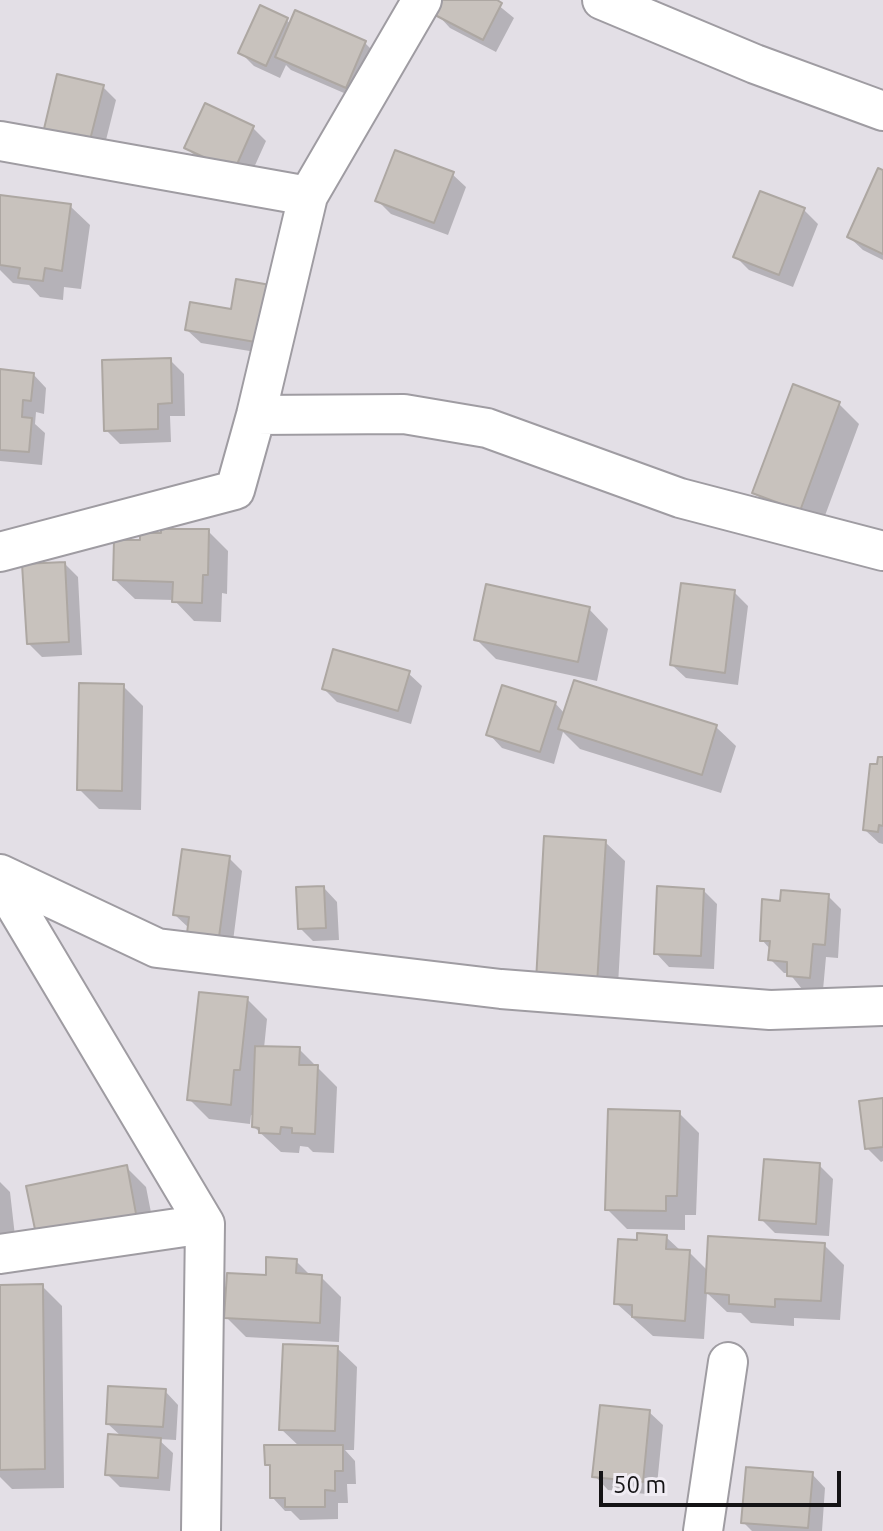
<!DOCTYPE html>
<style>
body{margin:0}
#map{position:relative;width:883px;height:1531px;overflow:hidden;background:#e3dfe6;font-family:Ubuntu,sans-serif}
canvas{display:block}
.scale{position:absolute;left:599px;top:1471px;width:242px;height:36px;box-sizing:border-box;border:4px solid #141315;border-top:0;padding-left:10px;font-size:24px;line-height:28px;white-space:nowrap;color:#141315;-webkit-text-stroke:6px #f0ecf3;paint-order:stroke}
</style>
<div id="map">
<canvas width="883" height="1531"></canvas>
<div class="scale">50 m</div>
</div>
<script>
const context = document.querySelector('canvas').getContext('2d');
context.lineJoin = 'round';
function fillPath(path, color) { context.fillStyle = color; context.fill(path, 'evenodd'); }
const poly = rows => new Path2D(rows.map(r => 'M' + r).join(''));
function strokePath(path, color, width, dash) { context.strokeStyle = color; context.lineWidth = width; context.lineCap = dash ? 'butt' : 'round'; context.setLineDash(dash || []); context.stroke(path); }
fillPath(poly([
 [445,0,492,0,514,18,496,52,450,28,437,14],
 [296,13,365,43,379,57,360,100,291,70,286,65,280,78,254,66,240,52,286,20,291,24],
 [103,87,116,100,102,156,59,146],
 [253,128,266,141,247,183,200,161,187,148],
 [883,172,883,260,863,250,849,237],
 [452,174,466,187,448,235,391,214,378,201],
 [761,193,804,210,818,224,793,287,749,270,736,257],
 [70,206,90,225,81,289,64,287,63,300,40,297,29,285,13,283,0,270,0,208],
 [233,312,280,356,201,343,187,330],
 [170,360,184,374,185,416,170,416,171,442,120,444,106,430],
 [0,371,33,374,46,388,44,414,36,412,35,424,45,433,42,465,0,461],
 [839,404,859,424,820,529,774,512,755,493],
 [208,531,228,551,227,594,222,593,221,622,194,621,174,600,135,599,115,580],
 [65,564,78,577,82,655,42,657,28,643],
 [734,592,748,606,738,685,686,678,672,665],
 [589,609,608,629,597,681,496,659,476,639],
 [408,673,422,686,411,724,337,702,324,689],
 [123,686,143,706,141,810,99,809,79,789],
 [555,703,565,714,716,727,736,746,721,793,580,749,563,732,554,764,502,748,489,734],
 [883,759,883,844,879,843,865,830],
 [605,842,625,861,617,1003,558,1000],
 [229,858,242,871,232,949,190,929,175,915],
 [324,888,337,902,339,940,313,941,300,928],
 [703,890,717,904,714,969,669,967,656,953],
 [828,896,841,909,838,958,826,957,823,990,802,989,789,973,784,973,770,959,771,950,762,940,782,903],
 [247,999,267,1019,264,1048,299,1049,337,1087,334,1153,313,1152,308,1147,300,1146,299,1153,281,1152,254,1127,254,1116,251,1115,250,1124,209,1119,189,1099],
 [883,1100,883,1161,881,1162,867,1148],
 [679,1113,699,1133,696,1215,685,1215,685,1230,627,1229,607,1209],
 [819,1165,833,1179,829,1236,775,1233,761,1219],
 [126,1167,146,1187,156,1238,39,1238],
 [0,1182,10,1192,16,1245,0,1263],
 [666,1237,681,1251,689,1252,708,1271,824,1245,844,1265,840,1320,794,1318,794,1326,751,1323,741,1313,727,1312,707,1293,704,1339,653,1336,616,1303,639,1242],
 [296,1261,311,1276,321,1277,341,1297,339,1342,246,1337,226,1317,268,1277],
 [42,1286,62,1306,64,1488,12,1489,0,1477,0,1287],
 [337,1348,357,1367,354,1450,345,1450,355,1461,356,1484,347,1484,348,1503,338,1503,338,1519,300,1520,291,1511,285,1511,272,1497,272,1469,267,1464,300,1447,281,1429],
 [165,1391,178,1405,176,1440,158,1439,173,1453,170,1491,120,1487,107,1474,122,1437,108,1424],
 [649,1412,663,1425,656,1495,608,1490,595,1476],
 [812,1474,825,1488,822,1531,752,1531,743,1522]
]), '#0003');
const building = poly([
 [442,0,497,0,502,3,483,40,435,15,442,0],
 [260,5,288,18,266,66,238,53,260,5],
 [295,10,366,41,346,88,275,57,295,10],
 [57,74,104,85,89,144,43,133,57,74],
 [205,103,254,126,234,171,184,148,205,103],
 [395,150,454,172,434,223,375,201,395,150],
 [878,168,883,170,883,254,847,237,878,168],
 [760,191,805,208,779,275,733,257,760,191],
 [0,195,71,204,62,271,45,268,43,281,18,278,20,268,0,265,0,195],
 [236,279,276,286,267,344,185,330,190,302,231,309,236,279],
 [171,358,172,403,158,404,158,429,104,431,102,360,171,358],
 [0,369,34,373,31,401,23,400,22,417,32,418,29,452,0,450,0,369],
 [793,384,840,402,800,511,752,493,793,384],
 [161,529,209,529,208,575,203,575,202,603,172,602,173,582,113,580,114,540,140,540,140,533,161,533,161,529],
 [65,562,69,642,27,644,22,564,65,562],
 [681,583,735,590,725,673,670,665,681,583],
 [486,584,590,607,578,662,474,640,486,584],
 [333,649,410,671,398,711,322,689,333,649],
 [574,680,717,725,702,775,558,729,574,680],
 [79,683,124,684,122,791,77,790,79,683],
 [502,685,556,702,540,752,486,735,502,685],
 [878,757,883,757,883,826,879,825,878,832,863,830,870,764,877,764,878,757],
 [544,836,606,840,597,984,536,981,544,836],
 [182,849,230,856,219,937,187,933,189,917,173,915,182,849],
 [324,886,326,928,298,929,296,887,324,886],
 [657,886,704,889,701,956,654,954,657,886],
 [781,890,829,894,825,945,813,944,810,978,787,976,787,962,768,960,770,941,760,941,762,899,780,901,781,890],
 [199,992,248,997,240,1070,234,1070,231,1105,187,1100,199,992],
 [255,1046,300,1047,299,1065,318,1065,315,1134,292,1133,292,1128,281,1127,280,1134,259,1133,259,1128,252,1127,255,1046],
 [883,1098,883,1147,865,1149,859,1101,883,1098],
 [608,1109,680,1111,677,1196,666,1196,666,1211,605,1210,608,1109],
 [764,1159,820,1163,816,1224,759,1220,764,1159],
 [127,1165,137,1219,37,1239,26,1186,127,1165],
 [637,1233,667,1235,666,1249,690,1250,685,1321,632,1317,632,1305,614,1304,618,1239,637,1240,637,1233],
 [708,1236,825,1243,821,1301,775,1299,775,1307,729,1304,729,1295,705,1293,708,1236],
 [266,1257,297,1259,296,1273,322,1275,320,1323,224,1318,227,1273,266,1275,266,1257],
 [43,1284,45,1469,0,1470,0,1285,43,1284],
 [283,1344,338,1346,335,1431,279,1430,283,1344],
 [108,1386,166,1389,163,1427,106,1424,108,1386],
 [600,1405,650,1410,643,1482,592,1477,600,1405],
 [108,1434,161,1438,158,1478,105,1475,108,1434],
 [264,1445,343,1445,343,1471,335,1471,335,1491,325,1490,325,1507,285,1507,285,1498,270,1498,270,1465,265,1465,264,1445],
 [746,1467,813,1472,808,1528,741,1523,746,1467]
]);
fillPath(building, '#c8c2bd');
strokePath(building, '#ada7a2', 2);
const minor = poly([
 [602,0,755,64,883,111],
 [0,141,308,196],
 [256,415,404,414,487,428,680,498,883,551],
 [0,552,235,490,256,415,308,196,422,0],
 [0,874,157,948,501,989,770,1010,883,1006],
 [0,880,205,1224,201,1531],
 [0,1254,205,1224],
 [703,1531,728,1362]
]);
strokePath(minor, '#9f9ca2', 42);
strokePath(minor, '#fff', 38);
</script>
